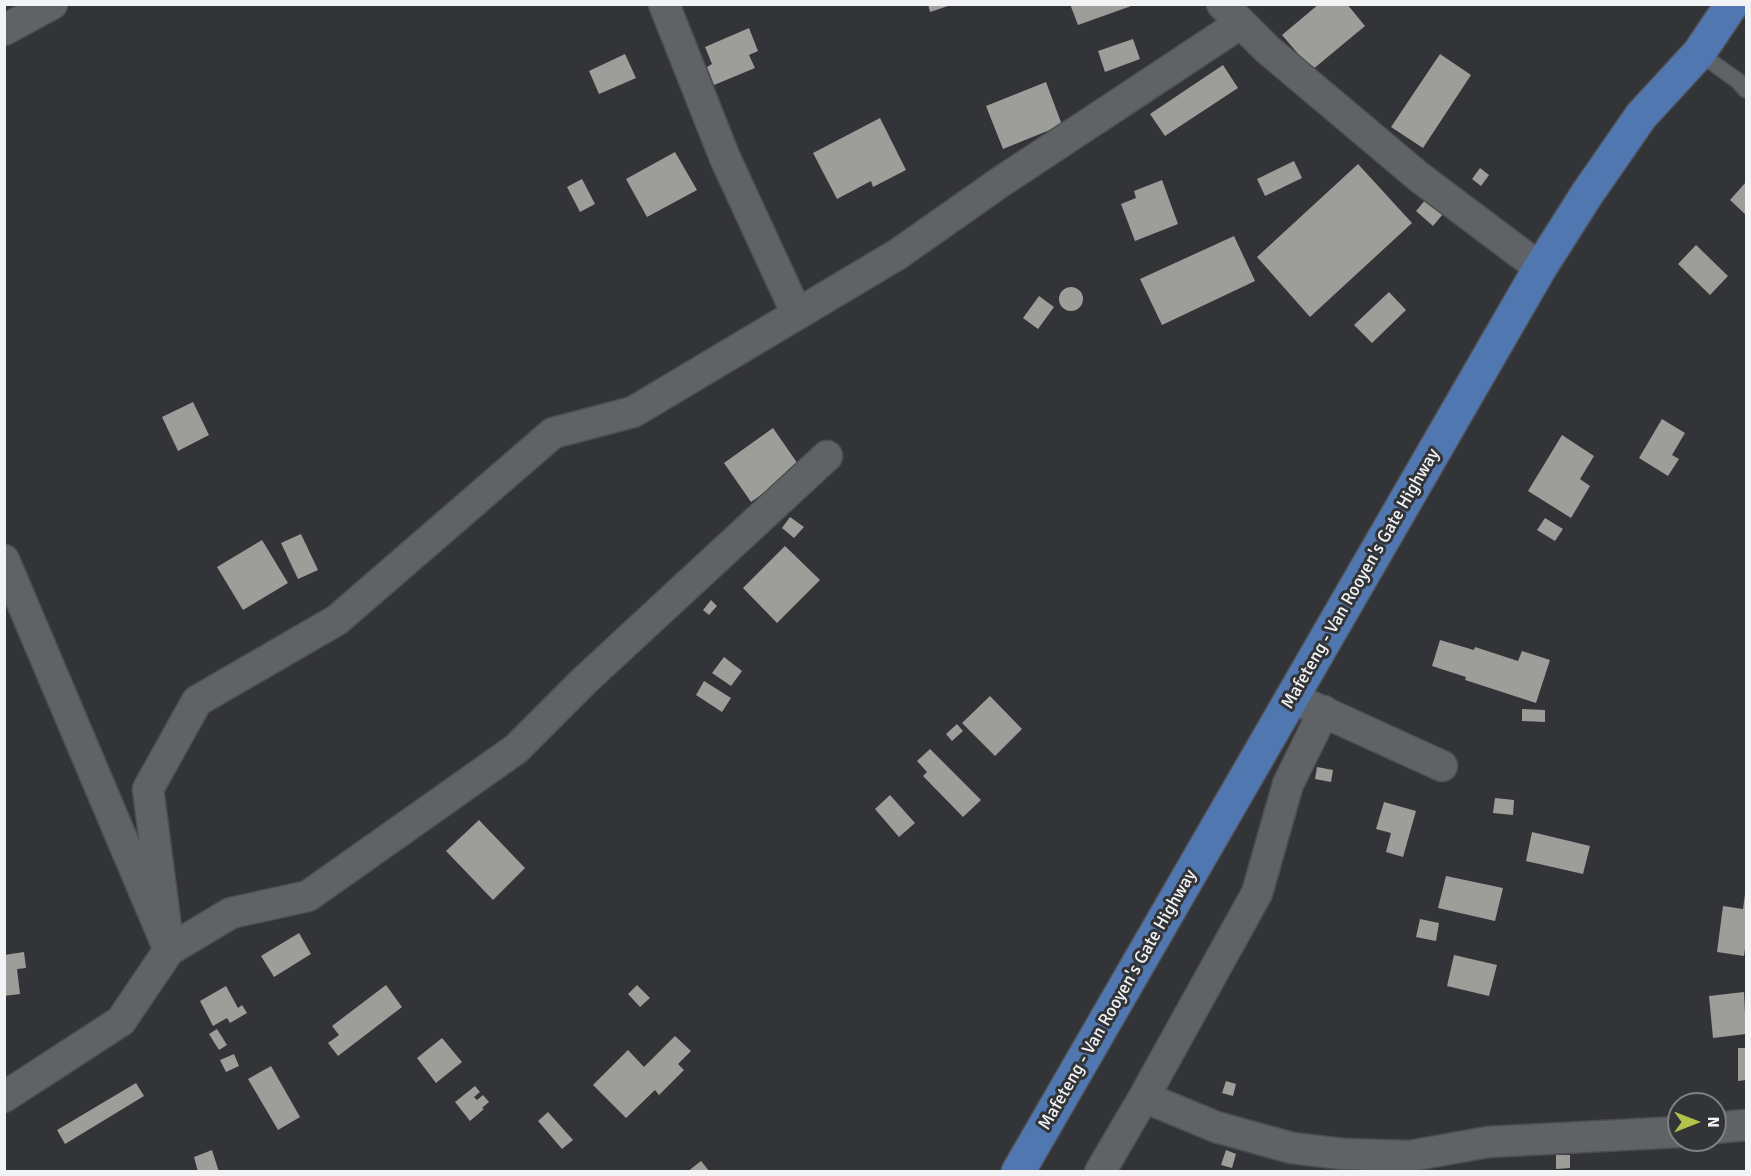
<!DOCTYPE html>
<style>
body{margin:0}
#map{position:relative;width:1751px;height:1176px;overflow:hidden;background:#323437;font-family:Signika,sans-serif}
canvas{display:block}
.frame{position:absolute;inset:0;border:6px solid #f2f3f5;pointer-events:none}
.north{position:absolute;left:1667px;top:1092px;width:60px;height:60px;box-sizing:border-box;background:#323437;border:2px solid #7f8083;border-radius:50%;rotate:90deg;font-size:16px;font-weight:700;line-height:24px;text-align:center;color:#f2f3f5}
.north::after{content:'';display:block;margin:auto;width:21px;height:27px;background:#b3c24b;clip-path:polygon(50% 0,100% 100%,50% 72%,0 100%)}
</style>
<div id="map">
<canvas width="1751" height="1176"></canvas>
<div class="frame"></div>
<div class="north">N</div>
</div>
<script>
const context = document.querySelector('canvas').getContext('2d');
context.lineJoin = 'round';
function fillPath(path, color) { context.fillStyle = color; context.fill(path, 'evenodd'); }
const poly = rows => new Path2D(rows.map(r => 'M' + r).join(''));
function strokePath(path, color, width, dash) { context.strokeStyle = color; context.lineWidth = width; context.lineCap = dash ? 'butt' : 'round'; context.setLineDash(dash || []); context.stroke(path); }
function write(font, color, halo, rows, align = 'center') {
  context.font = font + ' Signika,sans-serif'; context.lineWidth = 6; context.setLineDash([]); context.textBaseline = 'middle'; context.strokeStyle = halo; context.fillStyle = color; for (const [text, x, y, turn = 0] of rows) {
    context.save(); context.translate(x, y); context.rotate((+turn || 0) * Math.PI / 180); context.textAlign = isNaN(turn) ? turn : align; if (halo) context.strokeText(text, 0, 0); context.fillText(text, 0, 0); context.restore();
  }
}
fillPath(poly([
 [928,4,950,4,951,5,930,12],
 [1070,4,1134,4,1134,5,1078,25],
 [1319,4,1347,4,1365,26,1312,70,1282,35],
 [749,28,758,51,749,55,755,68,714,85,707,67,712,64,705,47],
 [1133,39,1140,59,1105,72,1098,51],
 [625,54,636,78,599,94,589,71],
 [1440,54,1471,75,1423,148,1391,127],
 [1223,65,1238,88,1165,136,1150,114],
 [1046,82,1062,125,1003,149,986,106],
 [880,118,906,170,873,187,871,181,837,199,813,153],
 [675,152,697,190,647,217,626,179],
 [1294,161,1302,178,1265,196,1257,179],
 [1358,164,1412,223,1310,317,1257,257],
 [1480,168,1489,175,1481,186,1472,179],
 [582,179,595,204,580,212,567,187],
 [1162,180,1178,224,1135,241,1121,204,1136,198,1134,191],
 [1746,182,1746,215,1730,200],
 [1426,199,1443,214,1433,226,1416,211],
 [1234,236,1255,281,1162,325,1140,279],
 [1696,245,1728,276,1710,295,1678,264],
 '1059 299a12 12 0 1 1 24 0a12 12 0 1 1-24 0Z',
 [1389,292,1406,310,1372,343,1354,325],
 [1039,296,1054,307,1038,329,1023,318],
 [193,402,209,435,178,451,162,417],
 [1662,419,1685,433,1672,455,1679,459,1668,476,1639,458],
 [773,428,800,467,751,502,724,463],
 [1562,435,1594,456,1580,479,1590,486,1571,518,1528,491],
 [790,517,804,527,794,538,782,528],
 [1545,518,1563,529,1555,541,1537,530],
 [301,534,318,570,298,579,281,543],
 [262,540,288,583,243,610,217,567],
 [785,546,820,580,777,623,743,588],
 [711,600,717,606,709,615,703,610],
 [1440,640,1474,650,1475,647,1518,661,1522,651,1550,660,1536,703,1465,680,1466,677,1432,666],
 [724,657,742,671,731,686,712,673],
 [704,681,731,698,722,712,696,695],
 [990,696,1022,729,995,756,962,723],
 [1522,709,1545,710,1545,722,1522,721],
 [957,724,963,731,952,741,946,734],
 [930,749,981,800,963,817,923,776,927,772,917,761],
 [1317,767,1333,770,1331,782,1315,779],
 [890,795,915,823,899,837,875,809],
 [1495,798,1514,800,1513,815,1493,813],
 [1384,802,1416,811,1403,857,1386,852,1391,833,1376,829],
 [479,820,525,868,493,900,446,851],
 [1532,832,1590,846,1583,874,1526,861],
 [1446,876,1503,888,1495,921,1438,908],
 [1745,894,1746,894,1746,941,1744,956,1717,952,1723,906,1743,909],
 [1420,919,1439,923,1436,941,1416,937],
 [299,933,311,954,274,977,261,956],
 [24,952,26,968,17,969,20,994,4,996,4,955],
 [1454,955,1497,965,1489,996,1447,986],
 [386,985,402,1007,338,1056,328,1043,339,1035,332,1026],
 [637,985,650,998,640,1007,628,994],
 [226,986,238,1008,242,1005,247,1013,230,1023,227,1018,213,1026,200,1001],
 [1744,992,1746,1034,1713,1038,1709,996],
 [217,1029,227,1045,219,1050,209,1034],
 [675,1036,691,1051,678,1064,684,1070,659,1095,655,1090,626,1118,593,1085,628,1050,644,1067],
 [442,1038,462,1062,436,1083,417,1058],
 [1738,1048,1746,1048,1746,1080,1738,1081],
 [234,1054,239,1066,226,1072,220,1060],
 [271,1066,300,1117,278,1130,248,1079],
 [1226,1081,1236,1084,1233,1096,1222,1093],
 [136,1083,144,1096,65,1144,57,1130],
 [475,1086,480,1092,474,1097,477,1100,483,1095,489,1102,482,1108,484,1109,470,1121,455,1102],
 [548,1112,573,1140,562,1149,538,1121],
 [212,1150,219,1172,198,1172,194,1157],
 [1226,1150,1236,1154,1232,1168,1221,1165],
 [1556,1155,1570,1155,1570,1168,1556,1169],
 [701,1161,710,1172,687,1172]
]), '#9d9e99');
const service = poly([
 [1699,53,1738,81,1746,90]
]);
const minor = poly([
 [664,4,725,158,797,314],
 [1222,4,1267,49,1419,177,1540,268],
 [4,30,52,4],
 [4,560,169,950,231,913,308,896,516,749,584,681,827,456],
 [1306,704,1442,766],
 [4,1097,121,1021,169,950,148,789,197,701,337,620,553,433,633,412,898,254,999,183,1241,23],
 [1144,1097,1216,1127,1292,1148,1343,1154,1410,1156,1488,1142,1679,1132],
 [1715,1128,1746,1125],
 [1100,1172,1144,1097,1257,893,1288,784,1324,711]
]);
const primary = poly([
 [1018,1172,1540,268,1587,194,1641,116,1699,53,1732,4]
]);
strokePath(service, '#4e4f52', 18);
strokePath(minor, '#4e4f52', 33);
strokePath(primary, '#4e4f52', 36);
strokePath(service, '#606366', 15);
strokePath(minor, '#606366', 30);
strokePath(primary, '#5177b1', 33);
write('18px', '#f2f3f5', '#323437', [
 ["Mafeteng - Van Rooyen's Gate Highway",1361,579,-60],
 ["Mafeteng - Van Rooyen's Gate Highway",1118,1000,-60]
]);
</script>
